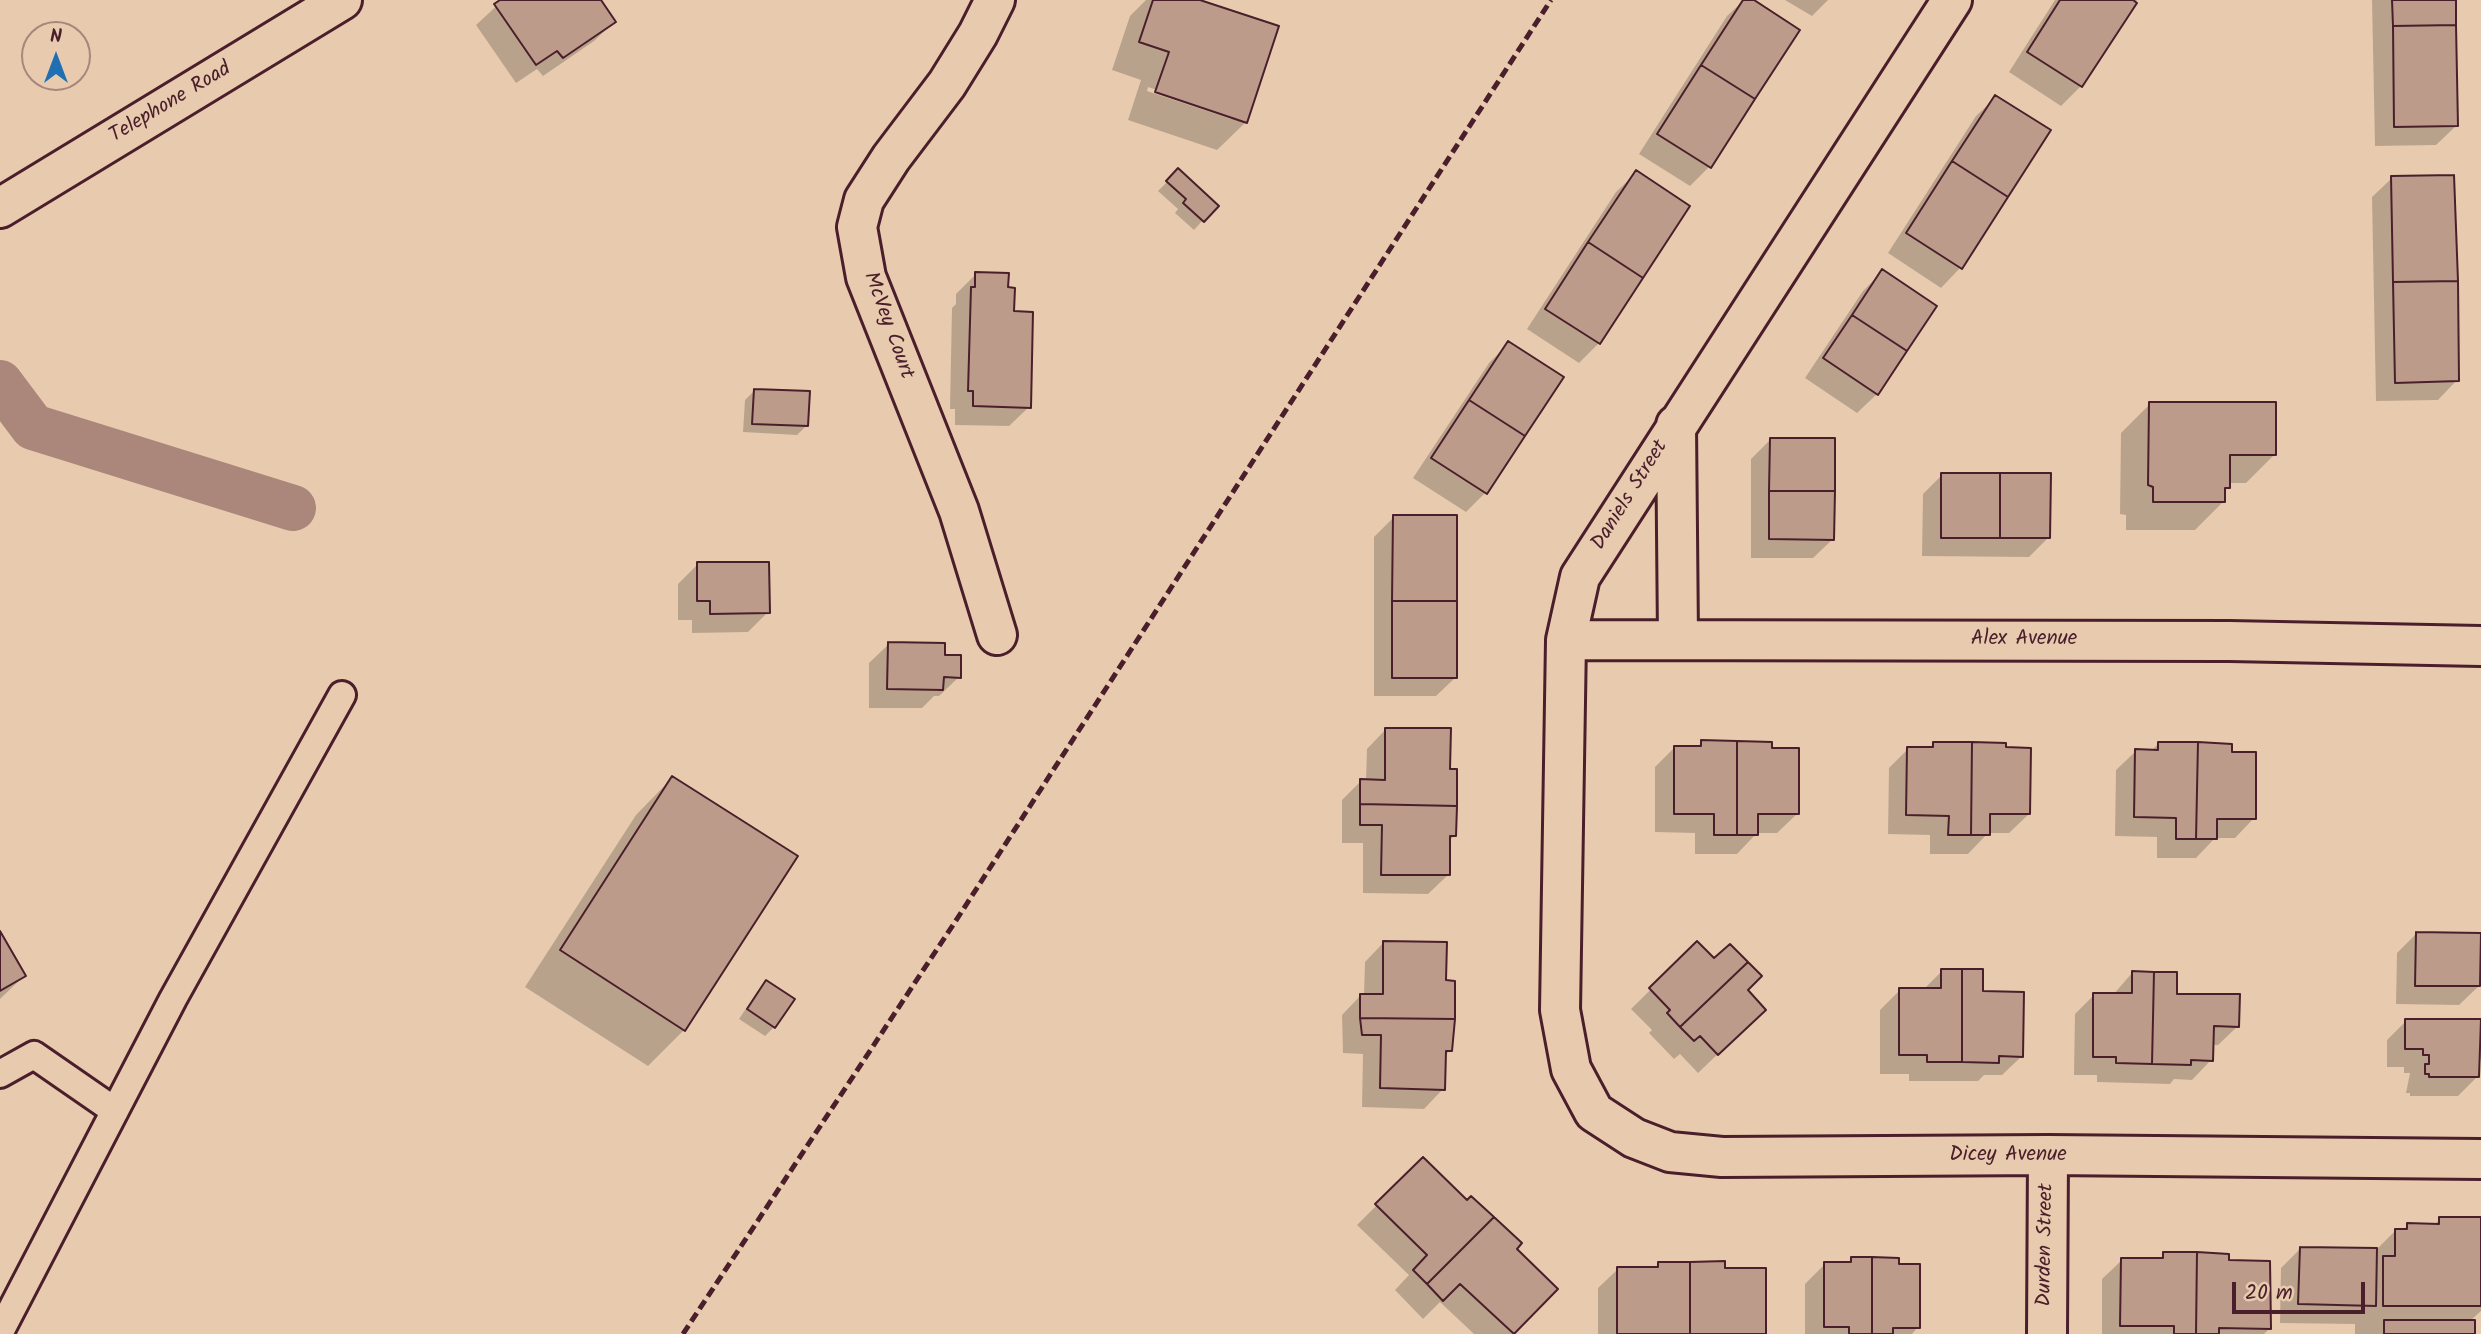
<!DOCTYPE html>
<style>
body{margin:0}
#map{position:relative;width:2481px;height:1334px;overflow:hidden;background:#e8cbaf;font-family:Kalam,sans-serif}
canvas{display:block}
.north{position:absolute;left:21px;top:21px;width:70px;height:70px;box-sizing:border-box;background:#e8cbaf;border:2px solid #a9867a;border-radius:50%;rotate:0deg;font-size:19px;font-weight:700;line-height:28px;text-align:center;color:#4a1f2b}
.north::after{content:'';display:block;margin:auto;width:24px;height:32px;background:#1f6fb2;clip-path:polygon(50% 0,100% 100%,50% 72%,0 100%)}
.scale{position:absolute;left:2232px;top:1282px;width:133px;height:32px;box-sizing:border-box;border:4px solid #4a1f2b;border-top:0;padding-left:9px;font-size:21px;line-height:24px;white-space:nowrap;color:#4a1f2b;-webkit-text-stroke:5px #e8cbaf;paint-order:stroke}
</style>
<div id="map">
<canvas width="2481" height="1334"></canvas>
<div class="north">N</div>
<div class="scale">20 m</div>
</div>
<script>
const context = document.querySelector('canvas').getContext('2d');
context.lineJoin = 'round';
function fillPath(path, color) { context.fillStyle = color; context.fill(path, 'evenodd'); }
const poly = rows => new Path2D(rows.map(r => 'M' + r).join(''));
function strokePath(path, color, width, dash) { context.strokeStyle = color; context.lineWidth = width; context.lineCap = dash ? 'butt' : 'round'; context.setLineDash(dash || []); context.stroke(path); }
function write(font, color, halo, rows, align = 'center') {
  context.font = font + ' Kalam,sans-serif'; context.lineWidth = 7; context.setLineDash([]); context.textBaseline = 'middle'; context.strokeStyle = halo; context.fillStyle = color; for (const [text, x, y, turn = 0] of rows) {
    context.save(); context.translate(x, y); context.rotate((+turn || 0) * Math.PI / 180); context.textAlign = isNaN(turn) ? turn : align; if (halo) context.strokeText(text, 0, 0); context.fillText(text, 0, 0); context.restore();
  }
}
fillPath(poly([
 [503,0,599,0,614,22,594,41,543,76,537,69,516,83,476,25],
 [1146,0,1194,0,1246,122,1217,150,1128,120,1141,80,1112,70,1130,16],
 [1148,87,1231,115,1231,119,1147,91],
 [1744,0,1751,0,1797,31,1709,167,1690,186,1639,154,1727,16],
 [1785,0,1828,0,1812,16],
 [2055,0,2137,0,2081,86,2061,106,2009,72],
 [2372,0,2454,0,2456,126,2436,145,2375,146],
 [1996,97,2049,130,1960,268,1941,288,1888,253,1976,116],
 [1178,171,1203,220,1194,230,1175,213,1178,209,1158,191],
 [1636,173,1688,206,1599,343,1579,363,1527,329,1616,192],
 [2392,178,2457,380,2438,400,2376,401,2372,197],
 [1882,272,1877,394,1857,413,1805,378,1863,291],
 [976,274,1006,289,1012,313,1029,407,1009,426,955,425,955,409,950,409,952,308,956,304,956,294],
 [1508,344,1561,378,1485,493,1466,512,1413,478,1489,363],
 [754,391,807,425,797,435,743,432,745,400],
 [2150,404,2274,455,2246,483,2228,483,2228,488,2223,492,2223,502,2195,530,2126,530,2126,515,2120,514,2121,433],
 [1771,439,1833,539,1813,558,1751,558,1751,459],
 [1942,475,2048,538,2029,557,1922,556,1923,494],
 [1394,517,1456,677,1436,696,1374,696,1374,537],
 [698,564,768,612,748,632,692,633,692,620,678,620,678,584],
 [889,644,944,657,959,677,939,696,934,696,922,708,869,708,869,663],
 [1386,729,1448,771,1454,836,1448,842,1448,875,1428,894,1363,893,1363,843,1342,843,1342,800,1361,781,1366,781,1367,749],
 [1702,742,1797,814,1777,833,1757,833,1737,854,1695,854,1695,833,1655,832,1655,767,1674,748,1696,748],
 [1934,743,2029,814,2009,833,1988,833,1968,854,1930,854,1930,835,1888,834,1889,768,1908,749,1929,749],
 [2158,744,2230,754,2254,818,2235,838,2215,838,2196,858,2157,858,2157,837,2115,836,2116,770,2136,751,2151,751],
 [672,778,684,1030,648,1066,525,987,636,815],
 [0,934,24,976,0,999],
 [2416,934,2481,948,2481,984,2459,1005,2396,1004,2397,953],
 [1384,942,1444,982,1450,1050,1444,1057,1443,1089,1424,1109,1362,1107,1363,1054,1343,1053,1342,1015,1361,995,1364,995,1365,962],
 [1697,944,1746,990,1744,1029,1698,1073,1680,1054,1674,1059,1649,1033,1652,1030,1631,1009],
 [1942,971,1981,993,2022,1056,2002,1075,1984,1075,1978,1081,1909,1081,1909,1074,1880,1074,1880,1010,1900,990,1923,990],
 [2132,973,2238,1026,2218,1045,2212,1045,2211,1060,2192,1080,2174,1079,2170,1084,2097,1082,2097,1075,2074,1075,2075,1014,2094,995,2113,995],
 [767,983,774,1027,765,1036,739,1019,757,992],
 [2406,1021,2481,1021,2481,1059,2477,1063,2477,1077,2458,1096,2410,1096,2410,1093,2406,1093,2410,1073,2404,1073,2404,1067,2387,1067,2387,1040],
 [1423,1159,1555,1289,1511,1334,1474,1334,1440,1302,1423,1319,1395,1290,1409,1275,1357,1225],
 [2440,1219,2481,1219,2481,1311,2470,1321,2473,1334,2355,1334,2355,1324,2280,1323,2281,1268,2300,1249,2376,1250,2395,1231,2402,1231,2408,1225,2433,1226],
 [2164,1254,2227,1262,2269,1329,2264,1334,2102,1334,2102,1279,2122,1260,2158,1260],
 [1852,1259,1918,1327,1912,1334,1805,1334,1805,1284,1825,1264,1846,1264],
 [1659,1263,1764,1334,1598,1334,1598,1288,1618,1269,1654,1269]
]), '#0003');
strokePath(poly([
 [0,383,33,427,293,508]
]), '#aa877a', 46);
const building = poly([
 [500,0,601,0,616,22,563,58,557,51,536,65,494,4,500,0],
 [1153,0,1200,0,1279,26,1247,123,1155,92,1169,52,1139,42,1153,0],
 [1743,0,1754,0,1800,30,1755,99,1701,65,1743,0],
 [2060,0,2133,0,2137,3,2082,87,2027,52,2060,0],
 [2392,0,2456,0,2456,25,2393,26,2392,0],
 [2456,25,2458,126,2394,127,2393,26,2456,25],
 [1701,65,1755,99,1711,168,1657,134,1701,65],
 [1995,95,2051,130,2008,197,1952,161,1995,95],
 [1952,161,2008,197,1962,269,1906,233,1952,161],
 [1178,168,1219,206,1204,222,1183,203,1186,199,1166,181,1178,168],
 [1636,170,1690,206,1643,278,1588,242,1636,170],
 [2454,175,2458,281,2393,282,2391,176,2454,175],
 [1588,242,1643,278,1600,344,1545,309,1588,242],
 [1882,269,1937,306,1907,351,1852,315,1882,269],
 [975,272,1009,273,1008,287,1015,288,1014,311,1033,312,1031,408,973,406,973,391,968,391,971,287,975,287,975,272],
 [2458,281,2459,381,2395,383,2393,282,2458,281],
 [1852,315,1907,351,1878,395,1823,358,1852,315],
 [1508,341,1564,377,1525,436,1469,400,1508,341],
 [754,389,810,391,808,426,752,424,754,389],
 [1469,400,1525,436,1487,494,1431,458,1469,400],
 [2149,402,2276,402,2276,455,2230,455,2230,488,2225,488,2225,502,2153,502,2153,487,2148,485,2149,402],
 [1770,438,1835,438,1835,491,1769,491,1770,438],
 [1941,473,2000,473,2000,538,1941,538,1941,473],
 [2000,473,2051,473,2050,538,2000,538,2000,473],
 [1769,491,1835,491,1834,540,1769,539,1769,491],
 [1393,515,1457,515,1457,601,1392,601,1393,515],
 [697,562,769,562,770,613,710,614,710,601,697,601,697,562],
 [1392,601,1457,601,1457,678,1392,678,1392,601],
 [888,642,945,643,945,655,961,655,961,678,944,677,943,690,887,689,888,642],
 [1385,728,1451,728,1450,769,1457,769,1457,806,1360,804,1360,779,1385,780,1385,728],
 [1701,740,1737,741,1737,835,1714,835,1714,814,1674,814,1674,746,1701,746,1701,740],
 [1737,741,1772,742,1772,748,1799,748,1799,814,1758,814,1758,835,1737,835,1737,741],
 [1933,742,1972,742,1971,835,1948,835,1949,816,1906,815,1907,747,1933,747,1933,742],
 [1972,742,2006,743,2006,747,2031,748,2030,814,1990,814,1990,835,1971,835,1972,742],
 [2158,742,2198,742,2196,839,2176,839,2176,818,2134,817,2135,749,2158,750,2158,742],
 [2198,742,2232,744,2232,752,2256,752,2256,819,2217,819,2217,839,2196,839,2198,742],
 [672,776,798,856,685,1031,560,950,672,776],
 [1360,804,1457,806,1456,836,1450,836,1450,875,1381,875,1382,825,1360,825,1360,804],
 [0,931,26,976,0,991,0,931],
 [2416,932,2481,933,2480,986,2415,986,2416,932],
 [1383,941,1447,942,1446,980,1455,981,1455,1019,1360,1018,1360,994,1383,994,1383,941],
 [1697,941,1714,958,1730,944,1748,962,1680,1027,1667,1013,1670,1010,1649,988,1697,941],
 [1748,962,1762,976,1748,990,1766,1010,1718,1055,1700,1036,1694,1041,1680,1027,1748,962],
 [1941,969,1962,969,1962,1062,1927,1062,1927,1055,1899,1055,1899,988,1941,988,1941,969],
 [1962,969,1983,969,1983,991,2024,992,2023,1057,1999,1056,1999,1063,1962,1062,1962,969],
 [2132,971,2154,972,2152,1064,2116,1063,2116,1057,2093,1057,2093,993,2132,993,2132,971],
 [2154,972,2177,972,2177,994,2240,994,2239,1027,2214,1026,2213,1061,2191,1060,2191,1065,2152,1064,2154,972],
 [766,980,795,999,775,1028,747,1009,766,980],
 [1360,1018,1455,1019,1452,1051,1446,1051,1445,1090,1380,1088,1381,1035,1362,1035,1360,1018],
 [2405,1019,2481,1019,2479,1077,2429,1077,2429,1074,2425,1074,2425,1064,2429,1064,2429,1055,2423,1055,2423,1049,2405,1049,2405,1019],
 [1423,1157,1467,1200,1471,1196,1494,1217,1427,1284,1413,1270,1427,1255,1375,1204,1423,1157],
 [1494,1217,1522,1243,1517,1249,1558,1289,1514,1334,1460,1284,1443,1301,1427,1284,1494,1217],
 [2439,1217,2481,1217,2481,1306,2383,1306,2383,1256,2395,1256,2395,1229,2407,1229,2407,1223,2439,1224,2439,1217],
 [2300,1247,2377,1248,2376,1306,2298,1304,2300,1247],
 [2163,1252,2197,1252,2196,1334,2174,1334,2174,1326,2120,1326,2121,1258,2163,1258,2163,1252],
 [2197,1252,2229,1254,2229,1260,2270,1261,2271,1329,2219,1328,2219,1334,2196,1334,2197,1252],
 [1851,1257,1872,1257,1872,1334,1849,1334,1849,1327,1824,1327,1824,1262,1851,1262,1851,1257],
 [1872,1257,1899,1258,1899,1264,1920,1264,1920,1328,1893,1328,1893,1334,1872,1334,1872,1257],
 [1725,1261,1725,1268,1766,1268,1766,1334,1690,1334,1690,1262,1725,1261],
 [1658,1262,1690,1262,1690,1334,1617,1334,1617,1267,1658,1267,1658,1262],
 [2384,1320,2475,1320,2475,1334,2384,1334,2384,1320]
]);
fillPath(building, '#bc9b8b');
strokePath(building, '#4a1f2b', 2);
const lane = poly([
 [0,1074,34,1055,115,1111],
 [0,1332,173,999,342,695]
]);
const street = poly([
 [995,0,978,34,947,84,891,158,864,200,857,227,866,277,959,511,997,635],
 [1952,0,1580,577,1566,640,1560,1010,1571,1069,1594,1112,1634,1138,1670,1152,1722,1157,2048,1155,2481,1159],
 [1676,425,1678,638],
 [1566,640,2229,641,2481,646],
 [2047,1334,2048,1155]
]);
const primary = poly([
 [0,208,342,0]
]);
strokePath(lane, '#4a1f2b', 32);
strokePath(street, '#4a1f2b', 44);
strokePath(primary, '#4a1f2b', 44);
strokePath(lane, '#e8cbaf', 26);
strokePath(street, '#e8cbaf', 38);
strokePath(primary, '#e8cbaf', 38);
strokePath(poly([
 [683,1334,955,922,1551,0]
]), '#4a1f2b', 5, [10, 5]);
write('21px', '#4a1f2b', '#e8cbaf', [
 ["Telephone Road",171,104,-31],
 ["McVey Court",887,326,70],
 ["Daniels Street",1631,496,-58],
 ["Alex Avenue",2024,640],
 ["Dicey Avenue",2008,1156],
 ["Durden Street",2047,1245,-89]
]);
</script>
